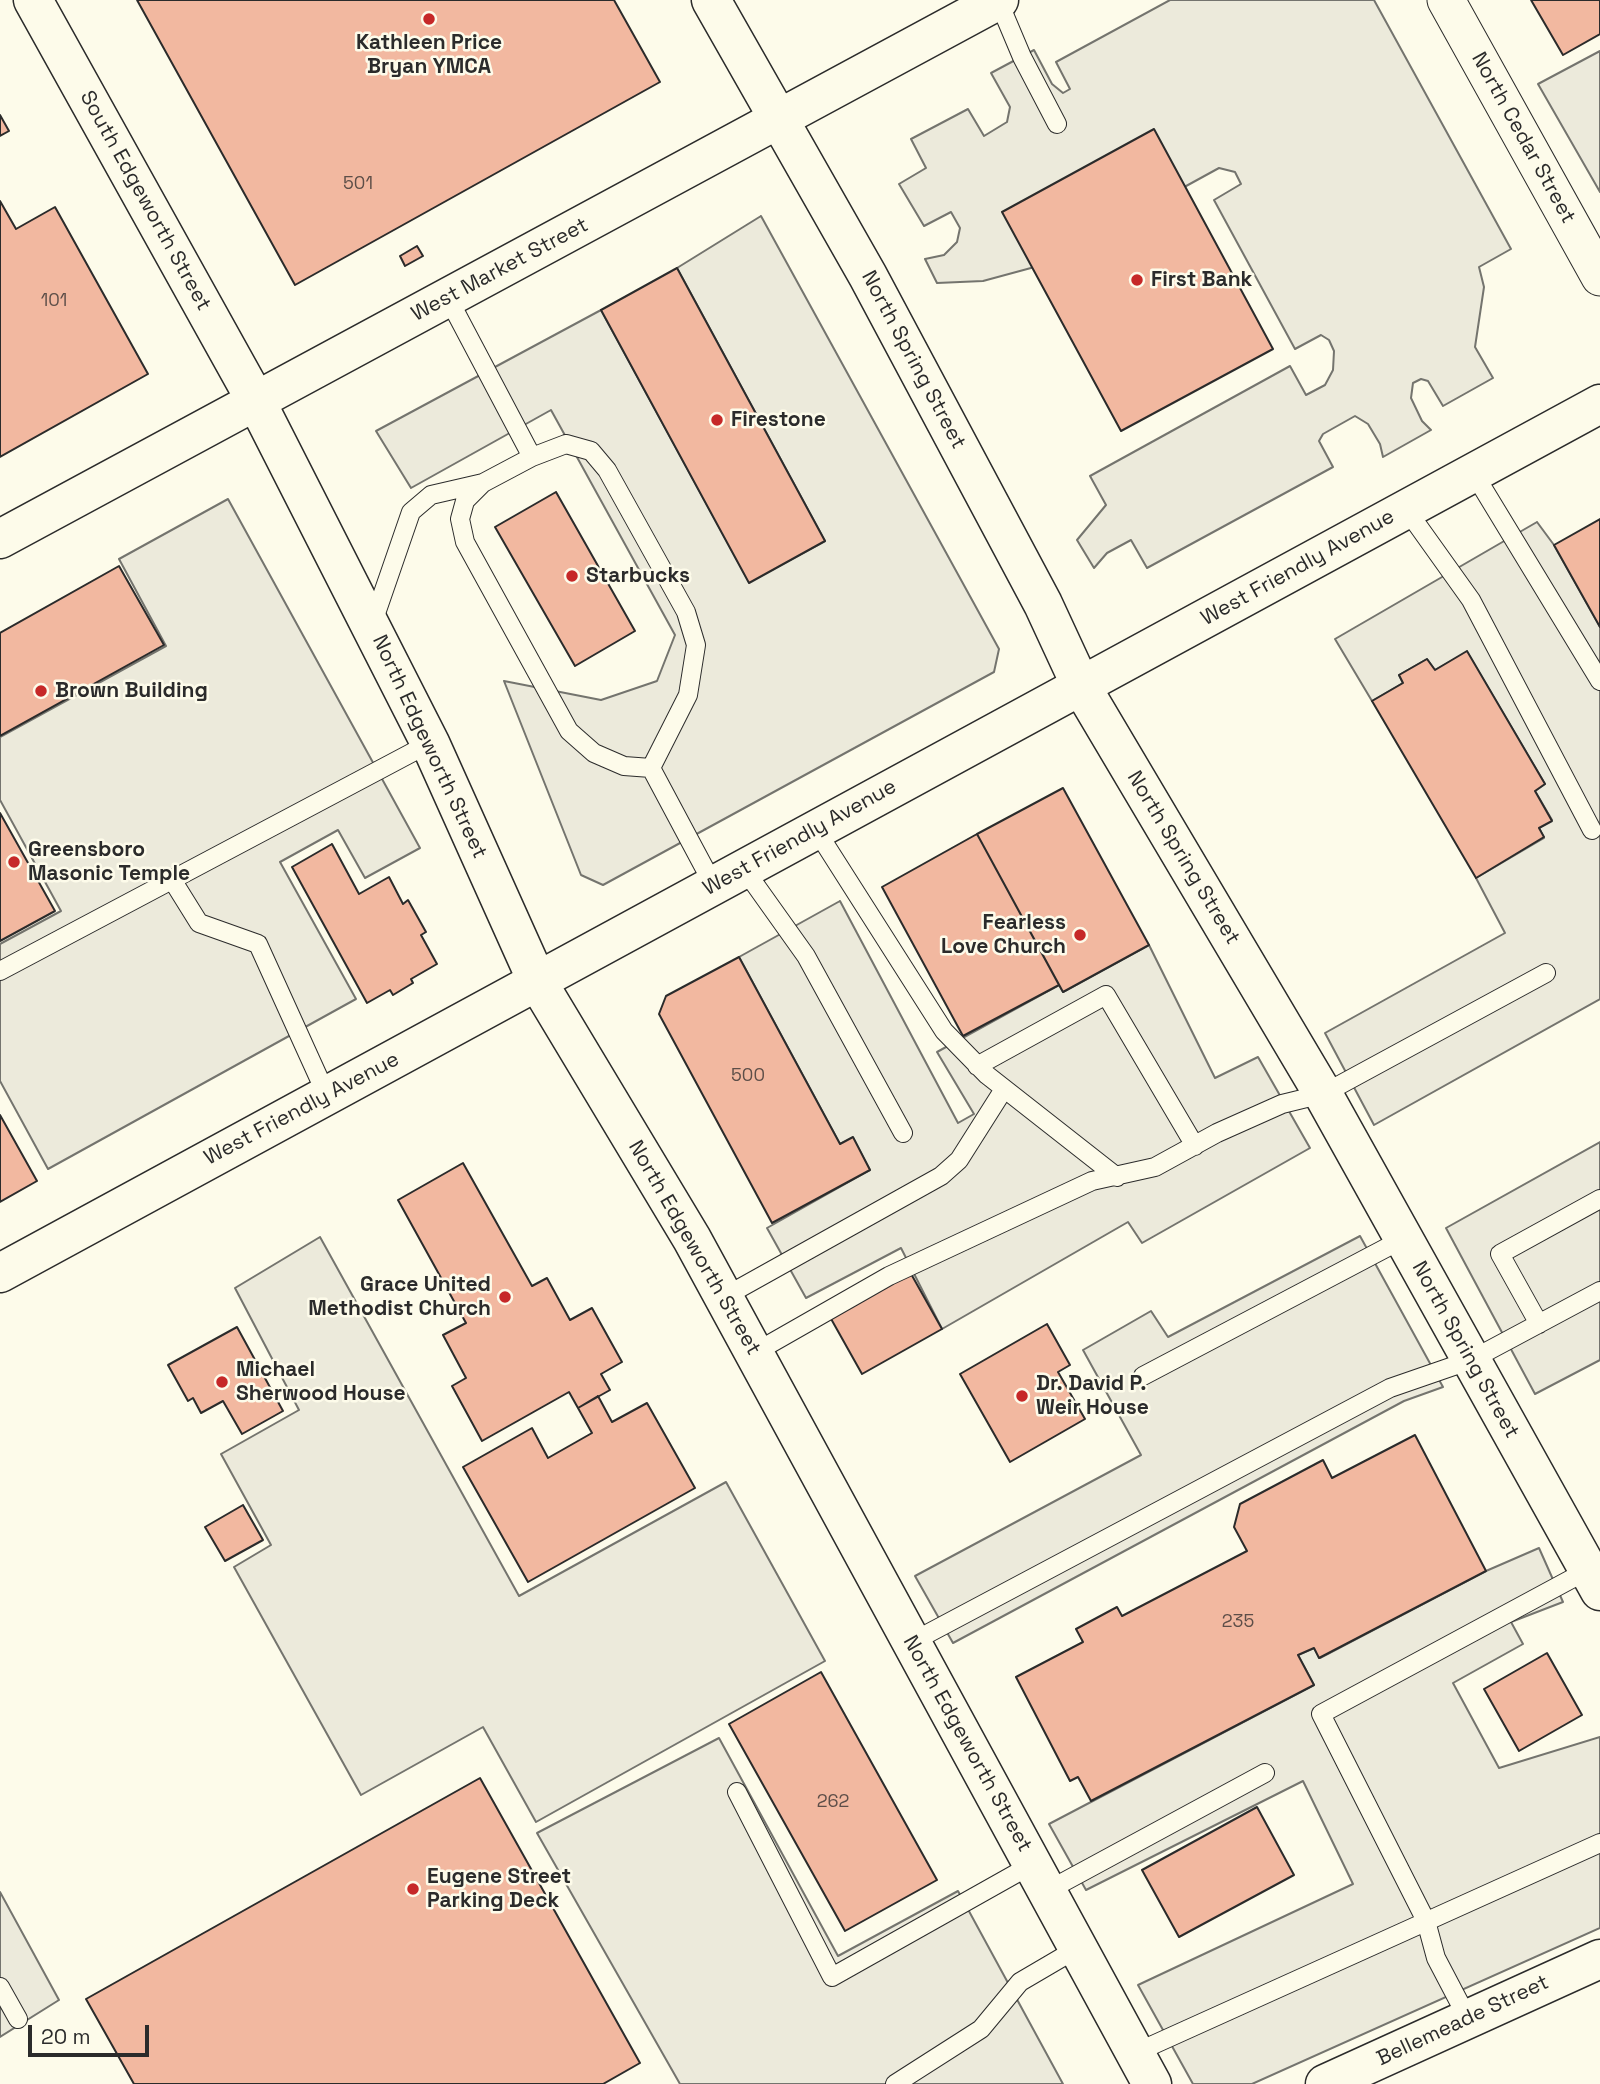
<!DOCTYPE html>
<style>
body{margin:0}
#map{position:relative;width:1600px;height:2084px;overflow:hidden;background:#fdfbea;font-family:"Space Grotesk",sans-serif}
canvas{display:block}
.scale{position:absolute;left:28px;top:2025px;width:121px;height:32px;box-sizing:border-box;border:4px solid #2b2b2b;border-top:0;padding-left:9px;font-size:21px;line-height:24px;white-space:nowrap;color:#2b2b2b;-webkit-text-stroke:5px #fdfbea;paint-order:stroke}
</style>
<div id="map">
<canvas width="1600" height="2084"></canvas>
<div class="scale">20 m</div>
</div>
<script>
const context = document.querySelector('canvas').getContext('2d');
context.lineJoin = 'round';
function fillPath(path, color) { context.fillStyle = color; context.fill(path, 'evenodd'); }
const poly = rows => new Path2D(rows.map(r => 'M' + r).join(''));
function strokePath(path, color, width, dash) { context.strokeStyle = color; context.lineWidth = width; context.lineCap = dash ? 'butt' : 'round'; context.setLineDash(dash || []); context.stroke(path); }
function write(font, color, halo, rows, align = 'center') {
  context.font = font + ' "Space Grotesk",sans-serif'; context.lineWidth = 5; context.setLineDash([]); context.textBaseline = 'middle'; context.strokeStyle = halo; context.fillStyle = color; for (const [text, x, y, turn = 0] of rows) {
    context.save(); context.translate(x, y); context.rotate((+turn || 0) * Math.PI / 180); context.textAlign = isNaN(turn) ? turn : align; if (halo) context.strokeText(text, 0, 0); context.fillText(text, 0, 0); context.restore();
  }
}
const parking = poly([
 [1170,0,1374,0,1511,249,1479,267,1484,287,1475,347,1493,378,1443,406,1428,381,1421,379,1413,383,1411,398,1422,421,1431,430,1383,457,1380,444,1368,424,1355,416,1323,434,1319,441,1333,467,1147,568,1131,540,1107,553,1094,568,1077,540,1106,505,1090,476,1290,366,1306,395,1325,385,1333,370,1334,351,1329,340,1321,335,1295,349,1214,200,1241,184,1235,172,1219,168,1042,265,983,281,937,283,925,259,944,255,957,242,960,228,951,212,924,226,899,184,926,168,911,139,968,109,984,136,1007,122,1010,107,991,73,1034,50,1052,84,1063,93,1070,89,1056,62,1170,0],
 [1600,51,1600,192,1538,84,1600,51],
 [761,216,999,649,994,672,603,885,581,875,504,681,601,700,657,681,675,635,551,410,411,488,376,431,601,310,749,582,825,541,677,268,761,216],
 [228,499,420,848,365,878,338,830,280,862,356,999,48,1169,0,1081,0,944,61,911,0,800,0,737,166,646,119,559,228,499],
 [1537,522,1554,545,1600,627,1600,999,1374,1125,1325,1033,1505,933,1476,878,1544,838,1539,828,1552,820,1535,791,1545,784,1467,652,1435,670,1427,659,1399,675,1403,683,1372,701,1335,639,1537,522],
 [840,901,958,1123,974,1114,937,1052,1059,985,1063,992,1149,945,1215,1078,1258,1057,1310,1148,1142,1243,1128,1222,942,1329,901,1248,806,1298,767,1228,870,1170,853,1138,840,1144,739,957,840,901],
 [1600,1142,1600,1360,1535,1394,1446,1228,1600,1142],
 [1360,1236,1443,1387,1404,1401,953,1643,915,1576,1141,1455,1083,1350,1151,1311,1168,1337,1360,1236],
 [320,1237,519,1596,726,1482,825,1661,536,1822,483,1727,361,1795,234,1567,271,1545,221,1454,299,1410,235,1288,320,1237],
 [1539,1548,1563,1602,1511,1622,1523,1644,1453,1683,1499,1768,1600,1737,1600,1928,1252,2084,1193,2084,1138,1985,1353,1884,1303,1781,1086,1890,1049,1824,1314,1685,1298,1655,1314,1648,1320,1658,1486,1571,1539,1548],
 [719,1738,838,1956,958,1891,1063,2084,680,2084,537,1833,719,1738],
 [0,1892,59,2000,0,2037,0,1892]
]);
fillPath(parking, '#eceadb');
strokePath(parking, '#74746e', 2);
const building = poly([
 [137,0,614,0,660,82,295,285,137,0],
 [1531,0,1600,0,1600,34,1563,55,1531,0],
 [0,115,9,131,0,136,0,115],
 [1154,129,1273,349,1121,431,1002,212,1154,129],
 [0,201,16,229,55,207,148,374,0,457,0,201],
 [417,246,423,256,405,266,400,256,417,246],
 [677,268,825,541,749,583,601,310,677,268],
 [556,492,635,631,575,666,495,527,556,492],
 [1600,519,1600,627,1554,545,1600,519],
 [119,566,164,645,0,736,0,633,119,566],
 [1467,651,1545,784,1535,791,1552,821,1539,828,1544,837,1476,878,1372,701,1403,683,1399,675,1427,659,1435,670,1467,651],
 [1063,788,1149,945,1063,992,977,834,1063,788],
 [0,813,55,911,0,941,0,813],
 [977,834,1059,985,963,1036,882,887,977,834],
 [332,844,359,894,389,877,403,904,408,900,426,932,421,935,437,964,411,979,413,983,393,995,390,990,367,1003,292,867,332,844],
 [739,957,840,1144,853,1137,870,1170,772,1223,659,1014,666,996,739,957],
 [0,1115,37,1181,0,1202,0,1115],
 [463,1163,532,1286,547,1278,570,1320,592,1308,622,1362,601,1374,610,1390,578,1408,569,1392,482,1441,452,1386,466,1378,443,1335,466,1323,398,1200,463,1163],
 [910,1272,942,1329,862,1374,830,1317,910,1272],
 [1047,1324,1070,1365,1058,1372,1085,1419,1010,1462,960,1374,1047,1324],
 [237,1327,283,1411,242,1434,223,1401,201,1413,193,1398,188,1401,168,1365,237,1327],
 [598,1396,612,1422,647,1403,695,1488,528,1582,463,1467,532,1428,548,1458,592,1433,578,1408,598,1396],
 [1415,1435,1486,1571,1319,1658,1314,1648,1298,1655,1314,1685,1091,1801,1078,1777,1070,1781,1016,1677,1083,1642,1076,1629,1117,1607,1122,1616,1247,1551,1234,1527,1240,1504,1323,1460,1332,1478,1415,1435],
 [243,1505,263,1540,225,1561,205,1527,243,1505],
 [1547,1653,1582,1715,1519,1751,1484,1689,1547,1653],
 [821,1672,937,1880,845,1931,729,1724,821,1672],
 [480,1778,640,2063,603,2084,134,2084,86,1999,480,1778],
 [1257,1807,1294,1875,1179,1937,1142,1870,1257,1807]
]);
fillPath(building, '#f2b8a0');
strokePath(building, '#2b2b2b', 2);
const service = poly([
 [998,0,1022,57,1057,124],
 [448,298,532,457],
 [566,444,591,451,607,470,686,612,696,645,688,695,651,768,624,766,594,753,569,731,465,542,460,519,465,501,483,483,532,457,566,444],
 [1473,472,1600,681],
 [1406,509,1471,600,1592,830],
 [373,622,411,512,431,495,483,483],
 [651,768,714,886],
 [816,830,944,1031,987,1075,1117,1177],
 [744,869,806,956,903,1133],
 [171,878,199,923,258,944,327,1096],
 [0,971,430,743],
 [977,1066,1106,995,1195,1146],
 [724,1297,941,1176,959,1160,1004,1089],
 [1539,1324,1500,1254,1600,1199],
 [754,1353,889,1276,1092,1181,1155,1167,1217,1133,1282,1104,1323,1094,1546,973],
 [1143,1376,1403,1239],
 [912,1642,1390,1388,1471,1360,1600,1291],
 [737,1792,832,1977,1033,1864],
 [1047,1891,1265,1773],
 [0,1987,18,2019],
 [1468,2019,1436,1958,1426,1921,1321,1714,1588,1570],
 [1135,2053,1600,1843],
 [895,2084,981,2029,1020,1982,1078,1948]
]);
const minor = poly([
 [1446,0,1600,277]
]);
const tertiary = poly([
 [1325,2084,1600,1959]
]);
const secondary = poly([
 [0,539,999,0],
 [0,1273,1600,404]
]);
const primary = poly([
 [33,0,256,401,430,743,537,981,692,1239,1152,2084],
 [711,0,868,276,1043,604,1081,686,1323,1094,1600,1591]
]);
strokePath(service, '#2b2b2b', 20);
strokePath(minor, '#2b2b2b', 39);
strokePath(tertiary, '#2b2b2b', 41);
strokePath(secondary, '#2b2b2b', 41);
strokePath(primary, '#2b2b2b', 41);
strokePath(service, '#fdfbea', 18);
strokePath(minor, '#fdfbea', 37);
strokePath(tertiary, '#fdfbea', 38);
strokePath(secondary, '#fdfbea', 38);
strokePath(primary, '#fdfbea', 38);
for (const [x, y, r, color] of [
 [429,19,7,"#c62828"],
 [1137,280,7,"#c62828"],
 [717,420,7,"#c62828"],
 [572,576,7,"#c62828"],
 [41,691,7,"#c62828"],
 [14,862,7,"#c62828"],
 [1080,935,7,"#c62828"],
 [505,1297,7,"#c62828"],
 [222,1382,7,"#c62828"],
 [1022,1396,7,"#c62828"],
 [413,1889,7,"#c62828"]
]) { const dot = new Path2D(); dot.arc(x, y, r, 0, 2 * Math.PI); context.fillStyle = color; context.fill(dot); strokePath(dot, '#fdfbea', 2.5); }
write('18px', '#5d4e48', null, [
 ["501",358,184],
 ["101",54,301],
 ["500",748,1076],
 ["235",1238,1622],
 ["262",833,1802]
]);
write('bold 21px', '#2b2b2b', '#fdfbea', [
 ["Kathleen Price",429,43,"center"],
 ["Bryan YMCA",429,67,"center"],
 ["First Bank",1151,280],
 ["Firestone",731,420],
 ["Starbucks",586,576],
 ["Brown Building",55,691],
 ["Greensboro",28,850],
 ["Masonic Temple",28,874],
 ["Fearless",1066,923,"right"],
 ["Love Church",1066,947,"right"],
 ["Grace United",491,1285,"right"],
 ["Methodist Church",491,1309,"right"],
 ["Michael",236,1370],
 ["Sherwood House",236,1394],
 ["Dr. David P.",1036,1384],
 ["Weir House",1036,1408],
 ["Eugene Street",427,1877],
 ["Parking Deck",427,1901]
], 'left');
write('21px', '#2b2b2b', '#fdfbea', [
 ["North Cedar Street",1523,138,61],
 ["South Edgeworth Street",145,201,61],
 ["West Market Street",500,270,-28],
 ["North Spring Street",913,360,62],
 ["West Friendly Avenue",1298,568,-29],
 ["North Edgeworth Street",429,747,65],
 ["West Friendly Avenue",800,838,-29],
 ["North Spring Street",1183,858,59],
 ["West Friendly Avenue",302,1109,-28],
 ["North Edgeworth Street",694,1248,60],
 ["North Spring Street",1465,1350,61],
 ["North Edgeworth Street",967,1744,61],
 ["Bellemeade Street",1463,2021,-25]
]);
</script>
